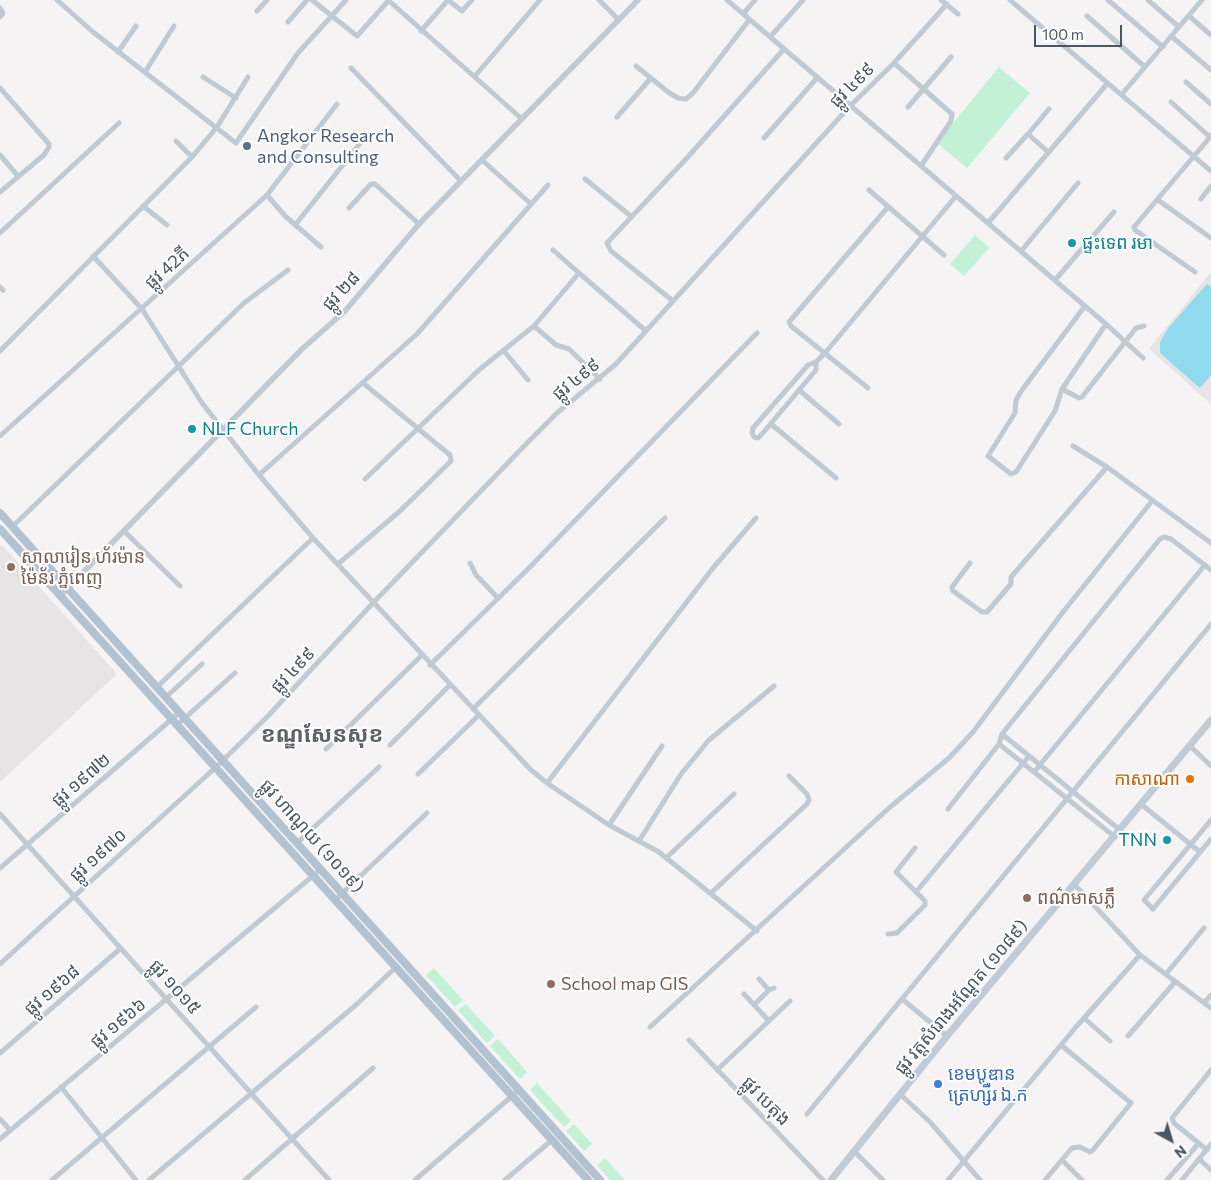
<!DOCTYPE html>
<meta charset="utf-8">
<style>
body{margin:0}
#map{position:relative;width:1211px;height:1180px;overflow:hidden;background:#f5f3f3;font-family:Commissioner,sans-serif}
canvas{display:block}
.north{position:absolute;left:1146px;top:1115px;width:50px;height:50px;-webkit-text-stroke:4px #fff;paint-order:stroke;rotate:141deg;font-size:14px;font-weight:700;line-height:20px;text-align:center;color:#4a5661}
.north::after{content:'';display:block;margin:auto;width:18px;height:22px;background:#4a5661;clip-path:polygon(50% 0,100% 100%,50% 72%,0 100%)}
.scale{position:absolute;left:1034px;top:25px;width:88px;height:22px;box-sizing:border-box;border:2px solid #4a5661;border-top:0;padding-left:6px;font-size:15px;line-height:18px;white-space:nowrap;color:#4a5661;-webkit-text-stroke:4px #fff;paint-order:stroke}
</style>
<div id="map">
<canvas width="1211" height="1180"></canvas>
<div class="north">N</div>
<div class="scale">100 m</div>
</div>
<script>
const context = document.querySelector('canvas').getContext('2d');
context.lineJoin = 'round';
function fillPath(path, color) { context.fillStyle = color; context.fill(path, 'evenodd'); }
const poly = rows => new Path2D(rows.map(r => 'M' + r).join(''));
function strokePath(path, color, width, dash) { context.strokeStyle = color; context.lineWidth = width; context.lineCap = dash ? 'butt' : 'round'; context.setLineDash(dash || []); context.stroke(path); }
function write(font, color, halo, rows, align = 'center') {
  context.font = font + ' Commissioner,"Noto Sans Khmer",sans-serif'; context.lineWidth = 4; context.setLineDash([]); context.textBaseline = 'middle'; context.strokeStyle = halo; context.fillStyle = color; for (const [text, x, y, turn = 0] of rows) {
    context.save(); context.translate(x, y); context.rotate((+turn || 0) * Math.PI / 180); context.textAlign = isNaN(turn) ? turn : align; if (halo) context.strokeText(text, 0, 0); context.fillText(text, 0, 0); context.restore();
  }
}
fillPath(poly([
 [1211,272,1211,404,1149,349],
 [2,545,117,674,0,782,0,546]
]), '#e6e4e5');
fillPath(poly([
 [999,67,1030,93,967,168,937,143],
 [975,235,989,248,964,276,950,264],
 [434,968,463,1000,455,1007,426,975],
 [466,1004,495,1036,487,1043,458,1010],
 [498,1039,527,1072,520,1079,490,1046],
 [537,1083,571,1121,564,1127,530,1090],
 [574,1124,592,1144,584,1151,566,1131],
 [605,1158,625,1180,610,1180,597,1165]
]), '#c3f1d5');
fillPath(poly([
 [1207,284,1211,286,1211,375,1200,388,1160,353,1160,342,1169,327]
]), '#90daee');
strokePath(poly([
 [57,0,93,32,236,143,298,53,346,0],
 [312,0,357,36,389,0],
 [388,0,522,119],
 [599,0,619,20],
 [727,0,1106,324,1143,358],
 [941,0,958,14],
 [1010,0,1211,171],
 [1108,0,1163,47],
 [1148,0,1179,27],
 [0,8,3,13,0,17],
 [257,11,267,0],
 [743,14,755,0],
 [1087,16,1145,67],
 [1189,16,1211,35],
 [288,22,307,0],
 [421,31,448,0,462,11,472,0],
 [1171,36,1211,70],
 [770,37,803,0],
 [118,52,136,26],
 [894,63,952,114,951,121,921,166],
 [636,66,668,92,678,98,686,99,693,93,749,20],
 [351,68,461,181],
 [145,72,174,26],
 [475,76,540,0],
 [203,77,236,98],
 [1186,82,1211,104],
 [0,88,49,144,49,147,44,155,0,192],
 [1122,94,1202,0],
 [1171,102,1211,138],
 [908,107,951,57],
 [617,117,651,78],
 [764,138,817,78],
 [176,141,192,157],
 [1048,152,1028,134,1049,109],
 [0,155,18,176],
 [1006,158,1028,134],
 [482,160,531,204],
 [585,179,632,217],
 [869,190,944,255],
 [267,195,285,216,321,247],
 [1201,199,1211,186],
 [1158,200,1211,238],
 [143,206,167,225],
 [349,208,371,184,375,184,419,224],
 [988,223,1107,84],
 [296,224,361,142],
 [0,233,119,123],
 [553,250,579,273],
 [1021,251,1078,183],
 [93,256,142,309,202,403,259,475,313,538,531,770,547,783,609,825,659,852,757,931],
 [1195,272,1135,230,1134,227,1211,136],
 [1055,280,1114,212],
 [0,287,3,290],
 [673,301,611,251,607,243,686,159,784,49],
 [1085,306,1022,390,1016,400,1015,413,988,456,1011,474,1016,472,1055,411,1062,389,1106,324],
 [534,326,556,345,569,349,600,379],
 [0,351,192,157,217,127,248,77],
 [504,351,528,380],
 [816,362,816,370,762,434,758,438,754,437,752,433,753,428,808,365,816,362,825,353,956,196],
 [868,388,791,326,789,322,888,207],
 [1062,389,1079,398,1082,397,1136,328,1144,326],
 [799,390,839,424],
 [771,424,836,478],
 [0,436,267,195,337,104],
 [1073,446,1107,467,1211,543],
 [259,475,417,334,548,185],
 [365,479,480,369,534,326,579,273,646,331],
 [12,527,244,303,288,270],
 [125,532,180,586],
 [470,563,476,575,498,598],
 [970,563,952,587,953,591,982,612,987,612,1011,584,1011,577,1107,467],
 [338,564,400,511,451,461,450,455,363,383],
 [430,665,527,570,757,333],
 [157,687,313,538],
 [166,697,202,664],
 [473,709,665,518],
 [177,725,235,673],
 [1002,734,1120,830],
 [999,744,1115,837],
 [390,745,450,685],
 [1190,746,1211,766],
 [326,749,422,655],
 [1034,772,1205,565],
 [418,774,479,715],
 [547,783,713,568,756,518],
 [1142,805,1200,852],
 [948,809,999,744,1002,734,1160,539,1164,537,1171,539,1211,570],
 [0,814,329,1180],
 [1211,820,1144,900,1153,909,1211,839],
 [609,825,662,746],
 [639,841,681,774,709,740,774,686],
 [297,843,379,767],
 [666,858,734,794],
 [0,868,180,712],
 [1075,885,1140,955,1211,1008],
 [916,892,1029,756],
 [711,893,807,804,809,800,807,794,789,776],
 [335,900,427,813],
 [888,934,897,933,925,905,925,901,896,872,915,848],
 [0,964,215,768,267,717,373,603,530,440,557,413,616,364,850,106,894,63,947,4],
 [1166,974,1204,928],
 [759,979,769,990],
 [744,994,769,1021],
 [902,999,947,1036],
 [1204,1003,1211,995],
 [754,1005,769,990,774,988],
 [1084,1018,1110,1041],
 [650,1027,889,808,949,758,973,732,1063,612,1152,501],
 [1128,1036,1175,982],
 [689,1040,823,1180],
 [0,1053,121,948],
 [717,1070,790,1001],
 [61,1087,136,1180],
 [900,1094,931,1123,980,1180],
 [807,1114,1211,624],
 [0,1119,10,1130],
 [0,1139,321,869],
 [1207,1150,1174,1123,1172,1118,1211,1070],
 [854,1151,883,1180],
 [1199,1159,1211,1170],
 [1062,1160,1082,1180],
 [52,1180,256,1007],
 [149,1180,357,1004,396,967],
 [245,1180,373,1068],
 [415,1180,519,1090],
 [505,1180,552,1140],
 [948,1180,1076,1027,1140,955],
 [1045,1180,1072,1148,1080,1147,1090,1152,1093,1150,1131,1103,1061,1045],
 [1167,1180,1199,1143],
 [1182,1180,1211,1144]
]), '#c1cad2', 5);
strokePath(poly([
 [60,596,301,350,345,311,419,224,638,0]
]), '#c1cad2', 5.5);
strokePath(poly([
 [831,1180,947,1036,1211,720]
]), '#c1cbd6', 7);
strokePath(poly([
 [0,513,600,1180],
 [0,529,588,1180]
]), '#b3c2d1', 8);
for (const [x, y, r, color] of [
 [247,146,5,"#5c6f8a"],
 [1072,243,5,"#0f9aa8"],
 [192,429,5,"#0f9aa8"],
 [11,567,5,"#8d6e63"],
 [1190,779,5,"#e8710a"],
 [1167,840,5,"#0f9aa8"],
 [1027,898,5,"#8d6e63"],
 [551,984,5,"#8d6e63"],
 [938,1084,5,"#3f7fe0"]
]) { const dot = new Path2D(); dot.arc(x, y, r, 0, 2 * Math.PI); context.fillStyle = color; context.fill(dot); strokePath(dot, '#fff', 2); }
write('18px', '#4a5661', '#fff', [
 ["ផ្លូវ ៤៩៩",852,85,-45],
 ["ផ្លូវ 42ភី",167,268,-42],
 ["ផ្លូវ ២៨",341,291,-47],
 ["ផ្លូវ ៤៩៩",576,379,-39],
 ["ផ្លូវ ៤៩៩",293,670,-47],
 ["ផ្លូវ ១៩៧២",81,780,-41],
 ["ផ្លូវ ហាណូយ (១០១៩)",312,836,48],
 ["ផ្លូវ ១៩៧០",98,855,-42],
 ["ផ្លូវ ១០១៥",175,987,48],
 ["ផ្លូវ ១៩៦៨",52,990,-41],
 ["ផ្លូវ វត្តសំរោងអណ្ដែត (១០៨៩)",961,997,-50],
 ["ផ្លូវ ១៩៦៦",118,1023,-40],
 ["ផ្លូវ បេតុង",766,1101,46]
]);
write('18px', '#4e5e75', '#fff', [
 ["Angkor Research",257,136],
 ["and Consulting",257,157]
], 'left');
write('18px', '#0d838f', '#fff', [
 ["ផ្ទះទេព រមា",1082,243],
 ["NLF Church",202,429],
 ["TNN",1157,840,"right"]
], 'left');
write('18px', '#785e54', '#fff', [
 ["សាលារៀន ហ័រម៉ាន",21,557],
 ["ម៉ៃន័រ ភ្នំពេញ",21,578],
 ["ពណ៌មាសភ្លឺ",1037,898],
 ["School map GIS",561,984]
], 'left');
write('18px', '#c56008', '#fff', [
 ["កាសាណា",1180,779]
], 'right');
write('18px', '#366cbe', '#fff', [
 ["ខេមបូឌាន",948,1074],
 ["ត្រេហ្សឺរ ឯ.ក",948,1095]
], 'left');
write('bold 22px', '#5f6368', '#fff', [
 ["ខណ្ឌសែនសុខ",322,735]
]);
</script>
